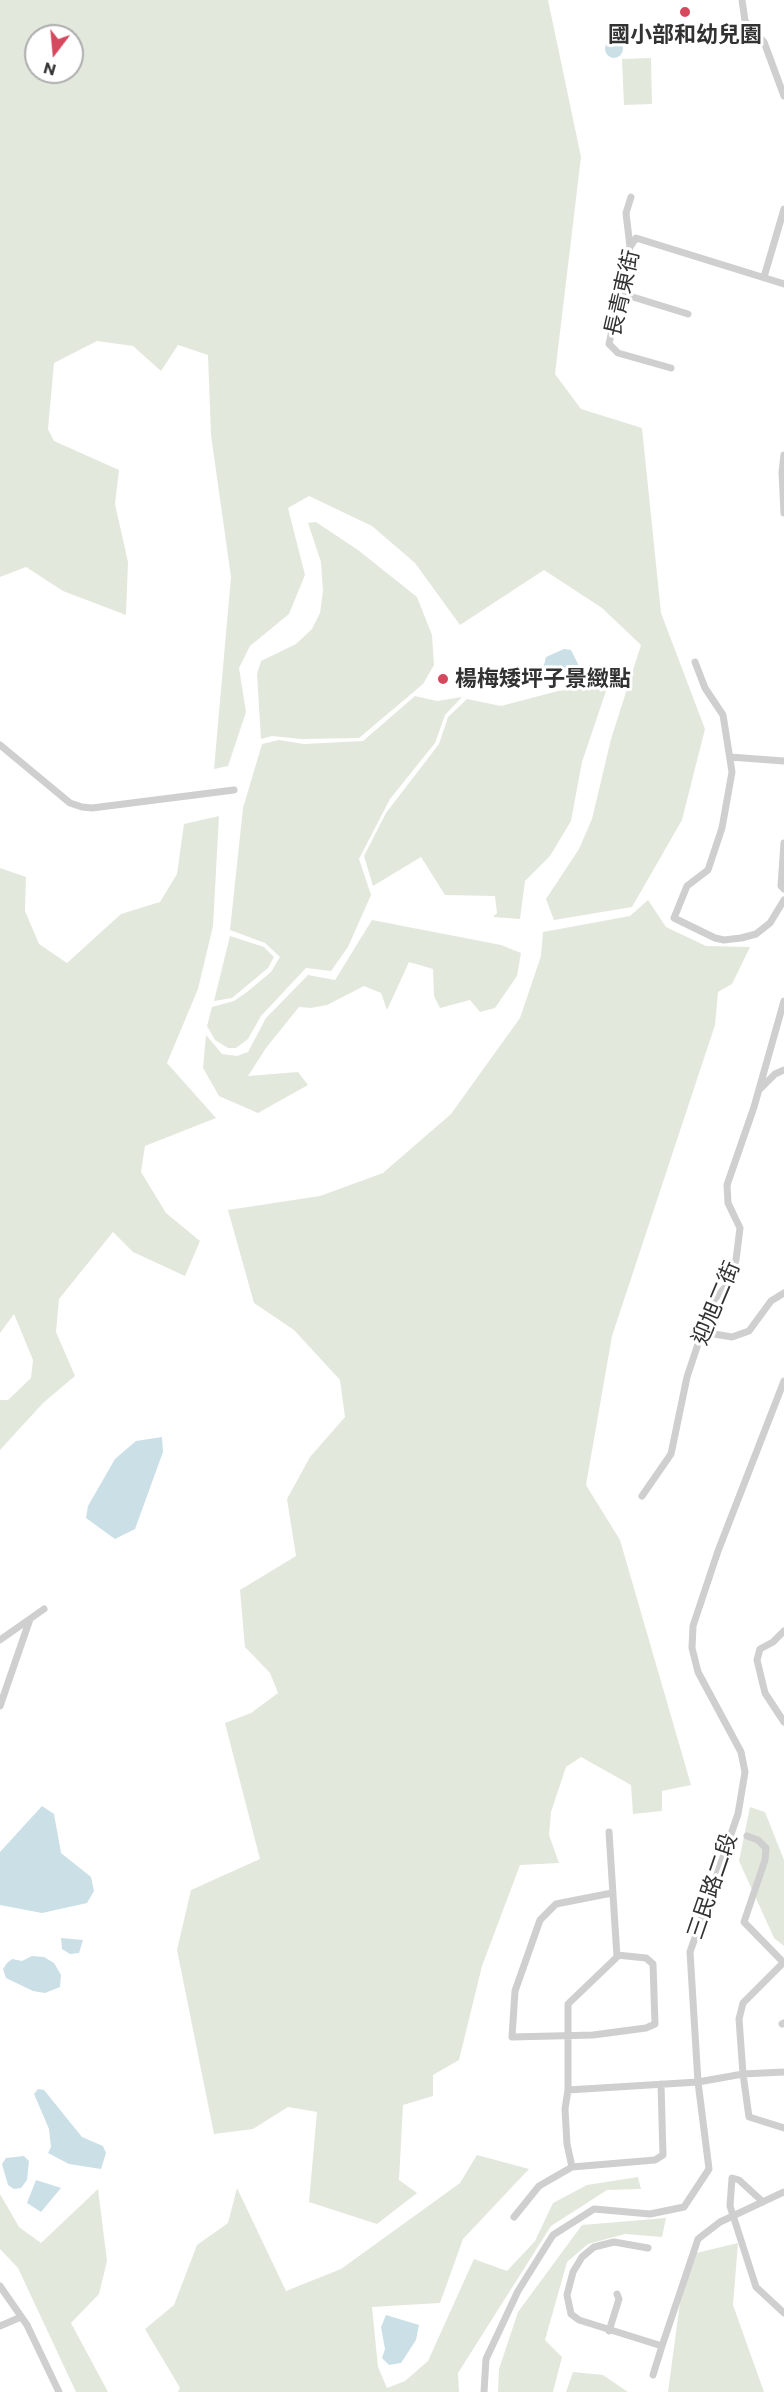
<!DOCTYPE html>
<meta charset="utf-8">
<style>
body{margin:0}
#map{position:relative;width:784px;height:2392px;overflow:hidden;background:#fff;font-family:Commissioner,sans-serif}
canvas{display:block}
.north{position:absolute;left:24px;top:24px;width:60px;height:60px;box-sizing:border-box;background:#fff;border:2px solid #adadad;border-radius:50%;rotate:196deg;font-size:16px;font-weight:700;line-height:24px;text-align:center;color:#323232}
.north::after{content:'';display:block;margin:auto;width:21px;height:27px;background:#d5485d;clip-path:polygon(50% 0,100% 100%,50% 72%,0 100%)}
</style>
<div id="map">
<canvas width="784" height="2392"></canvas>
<div class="north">N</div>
</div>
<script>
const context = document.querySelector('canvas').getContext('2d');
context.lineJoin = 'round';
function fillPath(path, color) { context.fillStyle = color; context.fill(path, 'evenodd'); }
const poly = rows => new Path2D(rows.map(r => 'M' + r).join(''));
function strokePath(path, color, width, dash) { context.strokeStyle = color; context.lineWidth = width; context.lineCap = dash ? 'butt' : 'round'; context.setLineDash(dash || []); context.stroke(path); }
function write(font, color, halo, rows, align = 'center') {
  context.font = font + ' Commissioner,"Noto Sans TC",sans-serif'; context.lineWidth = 6; context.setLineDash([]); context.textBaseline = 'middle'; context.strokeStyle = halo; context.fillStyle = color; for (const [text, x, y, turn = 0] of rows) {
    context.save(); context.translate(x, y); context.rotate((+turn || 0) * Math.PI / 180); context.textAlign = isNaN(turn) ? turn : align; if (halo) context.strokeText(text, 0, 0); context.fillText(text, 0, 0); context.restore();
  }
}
fillPath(poly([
 [0,0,548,0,581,157,555,374,581,409,642,428,661,613,705,729,682,820,632,907,554,920,546,899,579,849,592,819,611,739,641,645,602,608,544,570,460,625,415,563,372,526,309,496,288,508,305,575,289,614,250,646,239,668,246,712,228,766,214,769,231,577,211,435,208,355,178,345,161,371,133,346,97,341,54,363,48,429,54,441,119,470,115,504,128,562,126,615,63,591,26,567,0,577],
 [36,36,72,36,72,72,36,72],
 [651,58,652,104,624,105,622,59],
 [316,522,358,550,417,597,432,635,434,665,423,684,359,738,301,739,272,736,261,739,257,674,261,661,296,644,312,629,320,613,323,591,321,562,308,523],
 [592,687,606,691,582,762,571,821,550,856,525,881,520,919,493,917,497,913,495,896,445,895,421,857,373,886,364,856,386,813,439,744,448,717,467,699,501,706,558,691],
 [415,696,437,701,462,697,445,715,435,743,390,799,359,859,371,895,348,947,331,971,306,968,261,1016,248,1039,236,1048,228,1048,215,1040,207,1026,212,1007,234,1001,247,992,271,972,280,957,265,943,230,930,243,808,262,744,279,740,304,744,363,741],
 [219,816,213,926,198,989,167,1063,216,1118,145,1146,141,1172,166,1213,200,1241,185,1276,133,1252,113,1232,59,1299,56,1332,75,1376,43,1403,0,1450,0,1400,8,1400,31,1378,33,1360,14,1314,0,1333,0,868,26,877,25,911,39,944,67,963,121,914,160,902,177,874,184,824],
 [648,900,666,927,706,946,750,947,732,984,718,992,715,1025,612,1336,586,1485,620,1540,691,1785,662,1791,662,1811,633,1814,631,1785,581,1757,566,1767,551,1812,549,1835,559,1863,520,1865,482,1966,459,2060,433,2075,433,2096,403,2105,399,2180,417,2193,377,2224,309,2202,317,2112,288,2107,253,2129,214,2134,177,1950,191,1890,260,1859,225,1723,251,1713,278,1693,270,1673,245,1647,240,1590,296,1556,287,1499,310,1457,345,1417,340,1380,294,1330,254,1303,228,1210,320,1196,383,1173,451,1114,520,1018,541,956,543,932,630,916],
 [372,920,501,945,521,953,517,976,495,1008,480,1012,470,1000,440,1008,434,996,433,969,409,962,387,1010,381,993,364,986,327,1005,311,1008,299,1007,266,1048,248,1076,298,1072,308,1085,258,1113,219,1096,203,1068,206,1035,222,1054,237,1056,248,1052,266,1018,308,975,335,980],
 [230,936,264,947,274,957,268,968,232,998,214,1001],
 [750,1807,765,1812,784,1860,784,1946,774,1938,739,1861],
 [477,2155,529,2169,463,2239,440,2303,372,2307,378,2367,387,2388,405,2381,428,2361,474,2259,507,2271,535,2241,553,2203,587,2185,638,2177,641,2189,607,2190,551,2226,458,2373,459,2392,178,2392,180,2388,145,2329,174,2305,197,2245,228,2223,237,2188,286,2291,341,2269,460,2183],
 [98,2189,107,2261,99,2294,71,2323,108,2392,76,2392,18,2268,0,2249,0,2194,19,2227,41,2243],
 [666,2218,662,2237,625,2234,588,2244,567,2262,545,2340,562,2357,553,2392,498,2392,499,2369,518,2312,582,2225],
 [738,2243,733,2305,764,2392,668,2392,683,2280,692,2254],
 [573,2372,603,2375,628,2392,566,2392]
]), '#e3e8dc');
fillPath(poly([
 '605 49a9 9 0 1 1 18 0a9 9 0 1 1-18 0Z',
 [564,649,571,650,579,666,548,674,543,669,546,657],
 [162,1437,163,1452,135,1529,115,1539,86,1518,88,1506,115,1459,136,1441],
 [42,1806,54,1814,61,1853,91,1877,94,1891,87,1903,42,1913,0,1905,0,1852],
 [61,1938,83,1940,79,1953,70,1954,62,1949],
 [32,1956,44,1957,54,1963,61,1975,60,1987,45,1993,33,1991,6,1978,3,1969,7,1963,12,1959,22,1961],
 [38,2089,44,2090,82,2137,103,2146,106,2153,101,2169,69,2164,48,2153,51,2147,49,2129,34,2094],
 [24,2156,29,2161,27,2180,21,2188,14,2189,8,2185,2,2164,6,2158],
 [36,2180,61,2188,41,2212,27,2203],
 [386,2315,419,2325,416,2340,401,2363,389,2365,382,2358,385,2349,381,2327]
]), '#cbdfe7');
strokePath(poly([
 [742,0,745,21,764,42,784,96],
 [630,247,626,213,631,197],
 [764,277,784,209],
 [620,293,688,314],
 [671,368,618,353,609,344,630,247,636,238,784,284],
 [784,455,782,472,784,513],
 [695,662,705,688,723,715,732,772,722,828,708,870,687,886,674,918,715,938,724,940,741,938,756,934,770,923,784,900],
 [0,745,70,803,82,807,92,808,234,790],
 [730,757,784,761],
 [784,843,781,886,784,889],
 [760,1089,775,1074,784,1070],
 [702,1332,732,1337,749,1331,771,1301,784,1293],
 [642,1496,671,1454,687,1377,702,1332,714,1300,727,1285,736,1260,740,1228,728,1203,727,1185,754,1107,784,1001],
 [784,1631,773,1642,760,1649,757,1660,765,1693,784,1722],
 [0,1640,44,1609],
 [0,1706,30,1619],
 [747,1836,758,1840,766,1848,765,1860,744,1922,784,1963],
 [612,1893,556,1904,540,1920,515,1991,512,2037,593,2035,646,2028,655,2024,653,1964,646,1958,617,1955],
 [783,1963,743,2003,739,2019,743,2074,749,2117,784,2128],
 [782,2024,784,2023],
 [568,2090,698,2082,743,2074,784,2072],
 [572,2167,655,2160,663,2155,661,2084],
 [763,2202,739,2180,732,2178,730,2206,756,2287,784,2313],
 [514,2217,539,2186,572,2167,567,2144,565,2109,568,2090,568,2004,617,1957,609,1832],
 [648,2248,614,2242,594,2247,582,2257,573,2272,567,2295,571,2314,579,2320,662,2346,698,2239,720,2222,784,2192],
 [0,2286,27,2325,59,2392],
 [0,2326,21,2317],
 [609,2331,619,2299,617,2294],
 [653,2375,662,2346],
 [484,2392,486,2359,518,2291,553,2235,594,2209,650,2214,684,2207,709,2169,698,2082,690,1952,738,1814,745,1772,741,1752,698,1672,692,1648,693,1626,718,1551,784,1381]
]), '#cfcfcf', 7);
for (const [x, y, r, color] of [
 [685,12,6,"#d5485d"],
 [443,679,6,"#d5485d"]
]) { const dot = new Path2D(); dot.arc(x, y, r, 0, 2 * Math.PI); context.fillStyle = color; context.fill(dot); strokePath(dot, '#fff', 2); }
write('bold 22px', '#323232', '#fff', [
 ["國小部和幼兒園",685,35],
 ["楊梅矮坪子景緻點",455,679,"left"]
]);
write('22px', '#323232', '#fff', [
 ["長青東街",622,293,-77],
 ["迎旭二街",716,1303,-67],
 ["三民路二段",712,1886,-71]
]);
</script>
